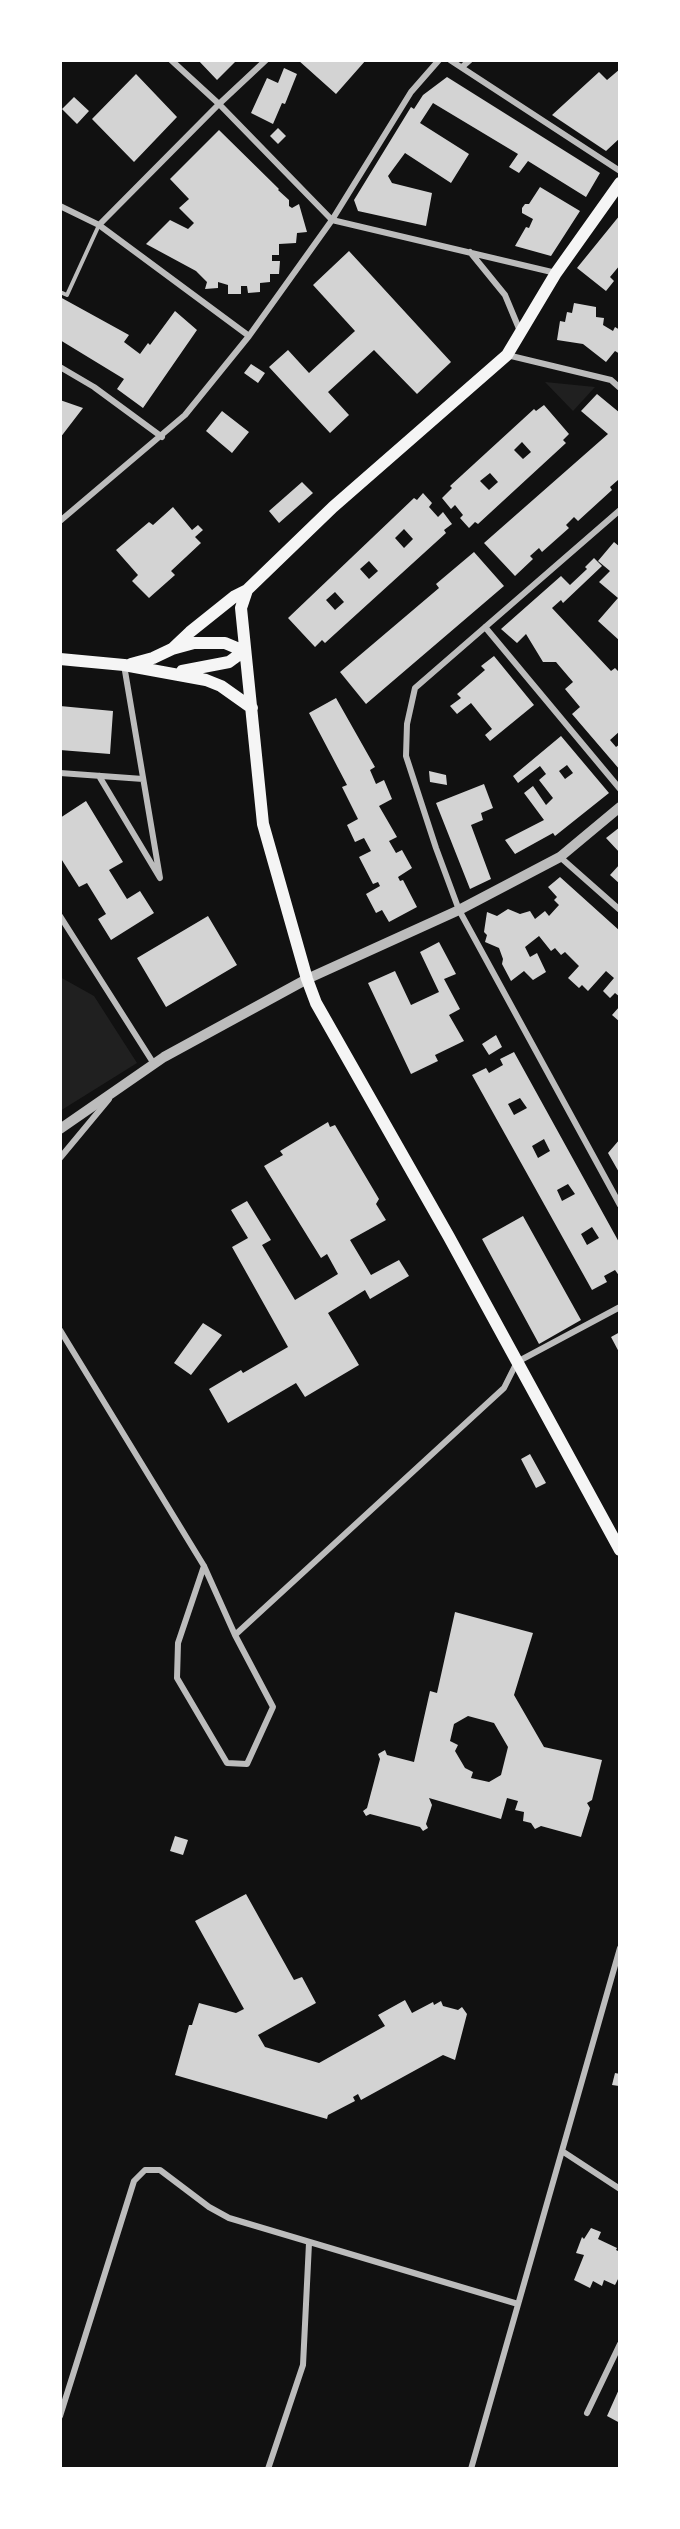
<!DOCTYPE html>
<style>
body{margin:0}
#map{position:relative;width:680px;height:2529px;overflow:hidden;background:#111;font-family:"PT Sans Narrow",sans-serif}
canvas{display:block}
.frame{position:absolute;inset:0;border:62px solid #fff;pointer-events:none}
</style>
<div id="map">
<canvas width="680" height="2529"></canvas>
<div class="frame"></div>
</div>
<script>
const context = document.querySelector('canvas').getContext('2d');
context.lineJoin = 'round';
function fillPath(path, color) { context.fillStyle = color; context.fill(path, 'evenodd'); }
const poly = rows => new Path2D(rows.map(r => 'M' + r).join(''));
function strokePath(path, color, width, dash) { context.strokeStyle = color; context.lineWidth = width; context.lineCap = dash ? 'butt' : 'round'; context.setLineDash(dash || []); context.stroke(path); }
fillPath(poly([
 [545,382,595,387,573,411],
 [60,977,94,996,137,1063,60,1111]
]), '#202020');
fillPath(poly([
 [198,60,237,60,217,80],
 [298,60,366,60,336,94],
 [284,68,297,74,285,104,282,103,273,124,251,113,267,78,278,83],
 [620,69,620,138,606,151,552,115,599,72,607,80],
 [136,74,177,117,134,162,92,119],
 [447,77,600,173,586,197,528,161,519,173,509,167,518,154,433,103,420,123,469,154,451,183,405,153,388,176,392,183,432,193,426,226,358,211,354,200,411,107,414,109,423,95],
 [74,97,89,111,77,124,62,109],
 [278,128,286,136,278,144,270,136],
 [219,130,279,189,278,190,289,200,289,206,292,208,299,204,307,232,297,233,296,243,279,244,279,255,272,255,272,261,280,261,279,274,270,274,270,282,260,283,260,292,248,293,247,286,241,286,241,294,228,294,228,285,218,282,218,288,205,289,207,282,196,271,146,244,170,220,188,229,194,223,179,208,189,199,170,179],
 [540,187,580,211,551,256,515,246,526,227,529,228,533,219,522,213,522,208,525,204,529,204],
 [620,215,620,265,610,277,614,281,606,291,577,268],
 [349,251,451,362,417,394,374,350,328,392,349,415,330,433,269,367,288,350,309,373,355,331,313,285],
 [60,297,129,335,124,342,140,354,148,343,150,345,175,311,197,330,143,408,117,389,124,379,60,340],
 [574,303,596,307,596,317,604,318,603,325,613,331,615,327,620,330,620,354,615,351,606,362,583,344,557,340,560,321,565,322,567,312,572,313],
 [251,364,265,373,258,383,244,373],
 [597,394,620,413,620,482,618,480,610,487,612,490,578,521,574,517,566,525,569,528,542,552,539,548,530,556,533,559,515,576,484,543,608,434,581,411],
 [60,400,83,408,60,438],
 [544,405,569,434,563,440,566,443,478,524,475,522,469,528,460,518,463,515,455,505,451,509,442,498,452,488,450,486,534,409,536,411],
 [522,442,531,452,523,459,514,450],
 [490,473,498,482,489,490,480,481],
 [222,411,249,432,232,453,206,431],
 [302,482,313,493,279,523,269,511],
 [423,493,432,503,429,507,438,517,443,512,452,524,444,530,446,533,325,643,322,640,315,647,288,618,414,498,417,500],
 [404,529,413,539,404,548,395,538],
 [369,561,378,571,369,579,360,569],
 [335,592,344,602,335,610,326,600],
 [173,507,192,530,198,525,203,530,195,537,201,543,171,571,175,575,149,598,132,581,138,575,116,550,149,522,153,525],
 [614,542,620,547,620,641,598,621,618,598,599,582,610,571,598,561],
 [474,552,504,586,366,704,340,672,439,588,436,584],
 [594,558,602,566,563,603,561,600,552,608,611,671,615,668,620,673,620,731,610,740,616,747,620,744,620,770,572,714,580,707,565,689,573,682,556,662,543,662,526,634,517,643,501,629,561,576,570,585,587,569,585,567],
 [494,656,534,705,490,741,485,735,492,729,471,703,457,714,450,706,461,698,457,694,485,670,481,666],
 [336,698,375,767,370,770,376,784,384,780,392,799,379,806,397,837,389,841,396,853,402,850,412,868,398,877,400,881,403,880,417,907,389,922,382,910,376,913,366,894,380,886,378,882,373,884,359,857,371,851,364,838,355,842,347,825,358,819,342,787,347,785,309,713],
 [60,706,113,711,110,754,60,750],
 [561,736,609,793,555,836,553,833,515,854,505,840,544,820,524,793,533,786,546,805,553,798,539,780,546,774,540,766,518,783,513,776],
 [567,765,573,773,565,779,559,771],
 [429,771,446,775,447,785,430,782],
 [484,784,493,808,481,813,483,820,471,825,491,879,470,889,436,803],
 [86,801,123,862,109,870,127,899,140,891,154,913,111,940,98,919,106,914,95,896,87,883,79,887,60,857,60,818],
 [620,827,620,853,606,838],
 [620,864,620,884,610,875],
 [560,877,620,931,620,997,615,993,610,998,603,991,614,978,606,971,588,991,582,985,579,988,568,978,579,966,565,952,561,955,555,948,551,951,539,936,525,947,530,957,537,953,546,972,533,980,524,971,511,981,502,964,503,959,499,948,485,942,487,935,484,932,487,912,497,916,508,909,520,914,530,911,535,919,545,911,549,916,559,905,554,900,557,897,548,887],
 [208,916,237,965,166,1007,137,958],
 [439,942,456,974,444,979,460,1009,449,1015,464,1041,435,1055,438,1061,411,1074,368,983,395,971,411,1005,439,992,420,952],
 [620,1006,620,1022,612,1015],
 [496,1035,502,1047,489,1055,482,1044],
 [514,1052,620,1244,620,1277,615,1270,604,1276,607,1282,592,1290,472,1075,486,1068,489,1073,503,1065,500,1059],
 [520,1098,527,1108,514,1115,508,1104],
 [544,1139,550,1151,538,1158,532,1146],
 [568,1184,575,1194,562,1201,557,1190],
 [592,1227,599,1238,587,1245,581,1234],
 [328,1122,330,1127,335,1125,379,1199,376,1204,386,1220,350,1240,371,1275,399,1260,409,1276,370,1299,365,1290,328,1313,359,1365,305,1397,296,1383,228,1423,209,1389,241,1370,243,1373,288,1347,232,1247,248,1238,231,1210,247,1201,271,1240,262,1245,295,1300,338,1274,327,1254,321,1258,264,1166,283,1155,280,1151],
 [620,1139,620,1174,608,1153],
 [523,1216,581,1320,539,1344,482,1239],
 [203,1323,222,1335,191,1375,174,1363],
 [620,1332,620,1354,611,1337],
 [530,1454,546,1483,536,1488,521,1459],
 [455,1612,533,1633,514,1695,544,1747,602,1760,592,1800,587,1803,590,1808,581,1837,541,1826,535,1829,531,1823,523,1821,524,1812,515,1810,518,1801,507,1798,501,1819,429,1798,432,1805,426,1824,428,1828,423,1831,420,1827,370,1814,366,1816,363,1811,367,1808,380,1759,378,1754,385,1750,387,1755,414,1762,430,1691,437,1693],
 [468,1716,494,1723,508,1747,501,1775,489,1782,471,1778,473,1772,465,1768,455,1751,458,1745,450,1741,454,1724],
 [175,1836,188,1840,183,1855,170,1851],
 [246,1894,294,1980,302,1977,316,2003,258,2035,265,2047,319,2063,385,2026,378,2015,405,2000,412,2013,433,2002,434,2005,441,2001,443,2006,458,2010,462,2007,467,2014,455,2060,443,2055,361,2100,358,2094,353,2097,355,2101,328,2115,327,2119,175,2075,189,2025,192,2025,199,2003,236,2013,244,2009,195,1921],
 [615,2073,620,2074,619,2086,612,2085],
 [591,2228,601,2232,598,2239,617,2248,616,2250,620,2252,620,2275,615,2285,604,2280,602,2286,593,2281,590,2288,574,2280,584,2255,576,2253,582,2237,584,2239],
 [620,2387,620,2423,607,2416]
]), '#d3d3d3');
strokePath(poly([
 [60,292,67,295,99,225]
]), '#bcbcbc', 4);
strokePath(poly([
 [171,60,219,104,332,220,556,273],
 [450,60,620,171],
 [462,67,470,60],
 [60,206,99,225,249,336],
 [99,225,219,104,266,60],
 [470,252,505,295,520,331],
 [507,355,611,380,620,388],
 [60,367,94,387,162,437],
 [620,510,415,688,407,724,406,756,436,848,459,910,620,1205],
 [60,521,185,415,249,336,332,220,411,92,439,60],
 [485,627,620,789],
 [60,773,143,779],
 [99,776,160,878,124,665],
 [560,857,620,910],
 [60,916,154,1064],
 [60,1158,109,1099],
 [60,1330,204,1566,235,1635,273,1707,247,1764,227,1763,177,1678,178,1643,204,1566],
 [235,1635,504,1388,517,1362,620,1307],
 [562,2151,620,2189],
 [587,2413,620,2344],
 [60,2416,134,2181,145,2170,160,2170,209,2207,229,2218,518,2304],
 [268,2469,303,2365,309,2243],
 [471,2469,620,1948]
]), '#bcbcbc', 6);
strokePath(poly([
 [60,1129,164,1057,307,979,459,910,560,857,620,807]
]), '#bcbcbc', 10);
strokePath(poly([
 [620,183,556,273,507,355,333,507,247,590,241,608,263,824,307,979,316,1003,449,1237,620,1550],
 [172,649,194,643,225,643,244,651,229,662,182,671],
 [60,659,124,665,206,680,221,686,252,708],
 [131,664,153,658,172,649,190,632,235,596,247,590]
]), '#f5f5f5', 12);
</script>
